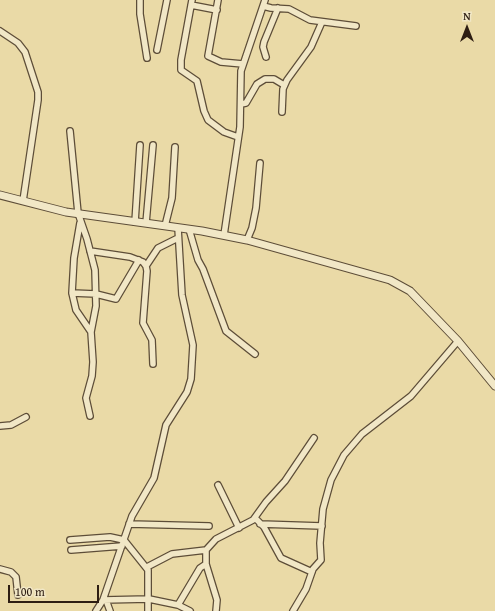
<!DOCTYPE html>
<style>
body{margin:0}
#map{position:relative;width:495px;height:611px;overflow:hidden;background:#eadaa7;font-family:"Gentium Book Plus",serif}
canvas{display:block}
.north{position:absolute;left:447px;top:8px;width:40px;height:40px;-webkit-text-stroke:3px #f1e7c6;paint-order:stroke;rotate:0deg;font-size:11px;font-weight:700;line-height:16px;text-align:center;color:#2e1e13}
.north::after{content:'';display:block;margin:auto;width:14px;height:18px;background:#2e1e13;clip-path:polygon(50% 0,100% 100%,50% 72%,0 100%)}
.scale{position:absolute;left:8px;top:585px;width:91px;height:18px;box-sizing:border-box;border:2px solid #2e1e13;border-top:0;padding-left:5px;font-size:12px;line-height:14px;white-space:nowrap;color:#2e1e13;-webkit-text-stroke:3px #f1e7c6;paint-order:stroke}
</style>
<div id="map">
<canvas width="495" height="611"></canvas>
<div class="north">N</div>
<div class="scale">100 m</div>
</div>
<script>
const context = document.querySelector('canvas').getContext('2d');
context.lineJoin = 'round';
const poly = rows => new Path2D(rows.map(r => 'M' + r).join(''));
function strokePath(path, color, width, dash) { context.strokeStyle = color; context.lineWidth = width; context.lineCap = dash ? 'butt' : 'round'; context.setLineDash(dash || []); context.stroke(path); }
const minor = poly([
 [140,0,140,14,147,58],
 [192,0,181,60,181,70,197,81,204,111,208,120,224,132,238,137],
 [218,0,208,56,221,62,243,64],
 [191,5,217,10],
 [263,6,271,8,289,9,310,20,356,26],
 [0,31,18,43,25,52,38,92,38,100,23,201],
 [157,50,167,0],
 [266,57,263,47,264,42,278,8],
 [241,104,246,103,257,84,265,79,274,79,284,85],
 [282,112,283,89,287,80,311,47,322,22],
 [70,131,78,213,87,239,95,270,96,306,91,332],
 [135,222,140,145],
 [80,223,74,258,72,293,76,310,91,332,93,362,92,376,86,398,90,416],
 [146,223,153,145],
 [165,226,172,198,175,147],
 [189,229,198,260,203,269,226,331,255,354],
 [224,235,240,127,241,71,265,0],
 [247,240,252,228,256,208,260,163],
 [90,251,130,257,143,262,146,266,147,271,143,323,152,340,153,364],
 [146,266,158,248,178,238],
 [72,293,96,294,116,299,139,260],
 [0,426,11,425,26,417],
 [218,485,239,528],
 [255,518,264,527,281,558,312,572],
 [129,524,209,526],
 [260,524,322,526],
 [70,540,110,537,124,540,148,570,148,611],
 [71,550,122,546],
 [147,567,172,554,206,550],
 [0,569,11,572,16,577,18,595],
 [103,600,149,599,178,605,190,611],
 [106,600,110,611],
 [178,605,200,568,206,564],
 [96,611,103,600,132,516,154,478,166,425,187,392,191,379,193,345,182,295,178,228],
 [216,611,217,600,206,564,206,550,216,539,253,520,266,502,285,481,314,438],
 [293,611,306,589,313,569,321,560,320,543,323,509,331,480,344,455,362,434,411,396,458,341]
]);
const tertiary = poly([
 [0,195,66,212,202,231,247,240,390,280,410,291,458,341,495,386]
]);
strokePath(minor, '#5d4d38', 8);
strokePath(tertiary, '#5d4d38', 9);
strokePath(minor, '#f1e7c6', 5.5);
strokePath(tertiary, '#f1e7c6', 7);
</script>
